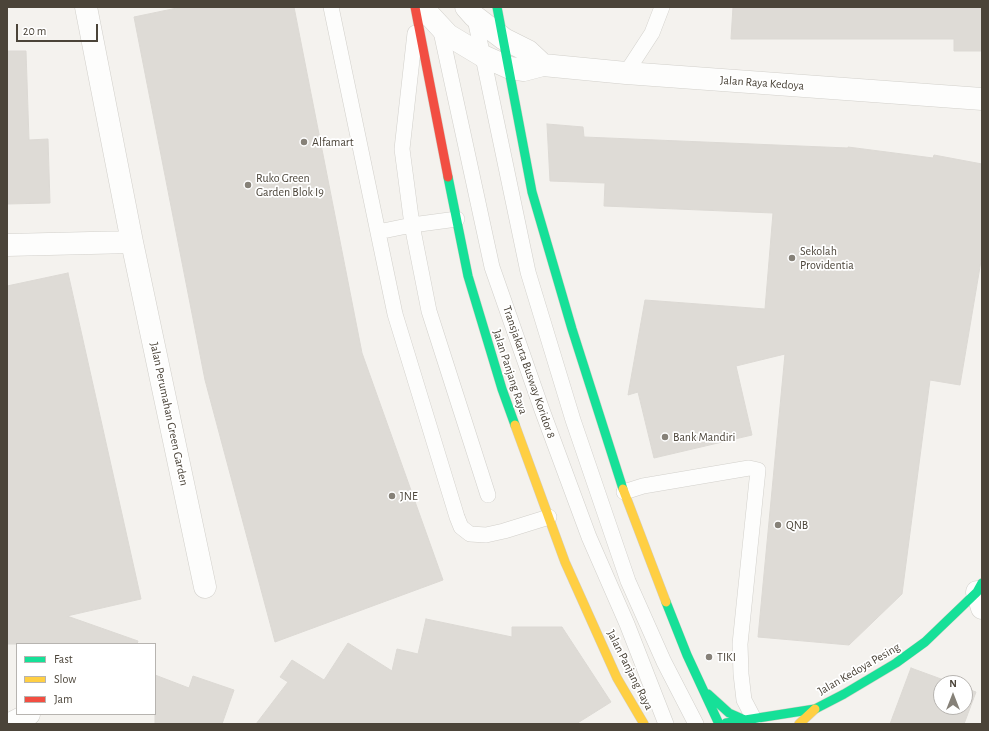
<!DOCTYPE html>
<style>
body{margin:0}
#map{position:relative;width:989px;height:731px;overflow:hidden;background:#f4f2ee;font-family:"Alegreya Sans",sans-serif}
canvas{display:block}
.frame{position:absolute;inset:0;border:8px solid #4b4439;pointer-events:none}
.legend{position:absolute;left:16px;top:643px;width:140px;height:72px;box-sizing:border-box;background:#fff;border:1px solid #b7b4b0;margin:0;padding:5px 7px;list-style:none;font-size:12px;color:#4b4439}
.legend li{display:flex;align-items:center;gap:8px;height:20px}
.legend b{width:20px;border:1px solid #b7b4b0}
.north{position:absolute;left:933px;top:675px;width:40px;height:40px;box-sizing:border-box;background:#fff;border:1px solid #b7b4b0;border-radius:50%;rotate:0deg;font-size:11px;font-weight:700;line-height:16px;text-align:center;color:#4b4439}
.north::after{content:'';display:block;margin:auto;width:14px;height:18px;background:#868178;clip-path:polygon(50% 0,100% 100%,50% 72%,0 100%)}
.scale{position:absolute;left:16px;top:24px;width:82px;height:18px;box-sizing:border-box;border:2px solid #4b4439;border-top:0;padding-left:5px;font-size:12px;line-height:14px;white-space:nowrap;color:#4b4439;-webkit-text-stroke:3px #fff;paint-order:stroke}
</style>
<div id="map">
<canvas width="989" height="731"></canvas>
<div class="frame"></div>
<ul class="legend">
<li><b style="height:5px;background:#16e098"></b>Fast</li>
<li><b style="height:5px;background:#ffcf43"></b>Slow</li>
<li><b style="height:5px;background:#f24e42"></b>Jam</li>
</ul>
<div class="north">N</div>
<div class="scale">20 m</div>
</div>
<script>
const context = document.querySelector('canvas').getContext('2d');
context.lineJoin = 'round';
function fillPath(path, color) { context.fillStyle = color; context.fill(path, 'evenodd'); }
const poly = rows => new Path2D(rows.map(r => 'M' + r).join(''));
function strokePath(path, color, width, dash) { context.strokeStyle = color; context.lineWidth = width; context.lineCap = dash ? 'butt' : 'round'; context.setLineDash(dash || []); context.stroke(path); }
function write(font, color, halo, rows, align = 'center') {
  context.font = font + ' "Alegreya Sans",sans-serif'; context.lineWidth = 3.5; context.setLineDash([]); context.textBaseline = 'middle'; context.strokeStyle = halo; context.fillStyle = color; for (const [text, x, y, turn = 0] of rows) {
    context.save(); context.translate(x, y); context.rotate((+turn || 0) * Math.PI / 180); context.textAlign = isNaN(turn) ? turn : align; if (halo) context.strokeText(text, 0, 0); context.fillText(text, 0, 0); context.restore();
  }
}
const building = poly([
 [182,7,294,7,362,353,443,580,275,642,205,380,134,17,182,7],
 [733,7,982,7,982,51,954,51,954,39,731,39,733,7],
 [7,51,26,51,29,140,48,139,50,203,7,204,7,51],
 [547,124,583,127,584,137,848,148,848,147,933,158,934,155,982,164,982,255,960,385,930,380,902,594,849,645,758,637,785,354,736,366,752,435,654,458,638,392,628,395,645,300,765,309,773,213,604,206,605,183,550,181,547,124],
 [68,273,141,599,67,616,138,641,137,644,7,644,7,286,68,273],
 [426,619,512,637,512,627,562,627,611,702,576,724,256,724,288,682,280,677,292,660,324,680,348,643,392,671,397,649,418,654,426,619],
 [911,668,952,683,941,683,941,707,965,707,965,688,976,692,964,724,890,724,911,668],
 [155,675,189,688,193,676,234,690,222,724,155,724,155,675]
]);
fillPath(building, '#dedbd6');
strokePath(building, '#dcd9d4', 1);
const lane = poly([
 [331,7,395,314,457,517,461,527,470,534,486,535,504,531,549,517],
 [474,14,528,272,573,420,628,581,664,662,696,724],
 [440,27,492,267,542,410,589,537,627,624,666,724],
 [415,33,402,149,412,225,429,311,488,495],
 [626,73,652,33,662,7],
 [378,232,412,225,457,219],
 [624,492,643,486,749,468,758,470,740,644,741,674,744,700,754,719]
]);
const street = poly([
 [86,7,132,242,205,587],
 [422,7,448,35,483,56,510,68,524,70,543,65,626,73,982,99],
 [466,7,474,16,504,39,528,51,543,65],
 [7,245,132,242],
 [977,592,982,608],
 [10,724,29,714]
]);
const fast = poly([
 [497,7,532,192,572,329,623,489],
 [448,177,468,276,502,389,515,425],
 [666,602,687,655,719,724],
 [708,694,729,713,745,720],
 [726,723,815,709,844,694,896,663,925,642,977,592,982,583]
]);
const slow = poly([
 [515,425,565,562,617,678,644,724],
 [623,489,666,602],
 [799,724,815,709]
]);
const jam = poly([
 [415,7,448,177]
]);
strokePath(lane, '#d2d0cb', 16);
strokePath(street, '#d2d0cb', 23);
strokePath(fast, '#d3cfc5', 10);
strokePath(slow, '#d3cfc5', 10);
strokePath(jam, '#d3cfc5', 10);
strokePath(lane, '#fdfdfc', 15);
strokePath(street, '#fdfdfc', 22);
strokePath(fast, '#16e098', 9);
strokePath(slow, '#ffcf43', 9);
strokePath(jam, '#f24e42', 9);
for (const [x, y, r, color] of [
 [304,142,4,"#868178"],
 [248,185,4,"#868178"],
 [792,258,4,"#868178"],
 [665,437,4,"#868178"],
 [392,496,4,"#868178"],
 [778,525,4,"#868178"],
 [709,657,4,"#868178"]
]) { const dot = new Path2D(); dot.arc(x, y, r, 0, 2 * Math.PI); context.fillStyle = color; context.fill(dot); strokePath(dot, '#fff', 1.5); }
write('12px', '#4b4439', '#fff', [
 ["Jalan Raya Kedoya",762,83,4],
 ["Jalan Panjang Raya",510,372,72],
 ["Transjakarta Busway Koridor 8",529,372,71],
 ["Jalan Perumahan Green Garden",169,414,78],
 ["Jalan Kedoya Pesing",859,669,-30],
 ["Jalan Panjang Raya",630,670,63]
]);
write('12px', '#4b4439', '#fff', [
 ["Alfamart",312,142],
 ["Ruko Green",256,178],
 ["Garden Blok I9",256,192],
 ["Sekolah",800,251],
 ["Providentia",800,265],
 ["Bank Mandiri",673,437],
 ["JNE",400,496],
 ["QNB",786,525],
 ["TIKI",717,657]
], 'left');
</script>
